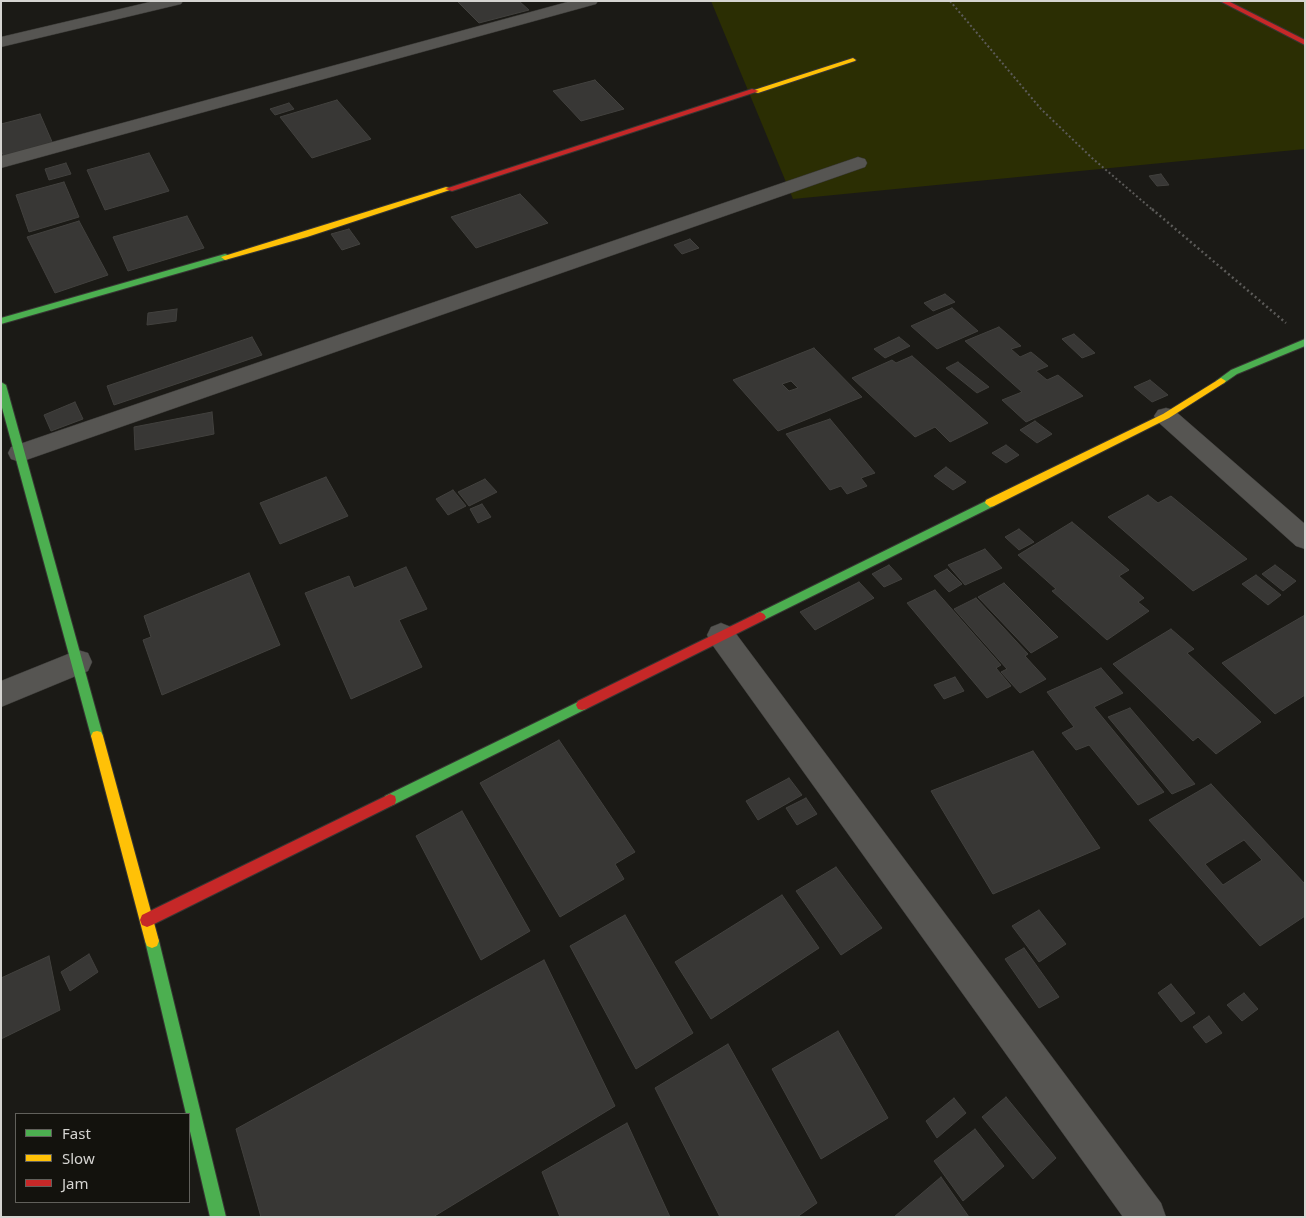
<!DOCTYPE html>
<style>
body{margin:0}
#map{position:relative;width:1306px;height:1218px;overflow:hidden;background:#1b1a16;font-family:"Noto Sans",sans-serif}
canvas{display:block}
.frame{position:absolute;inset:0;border:2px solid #d5d4d1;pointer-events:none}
.legend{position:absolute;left:15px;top:1113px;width:175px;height:90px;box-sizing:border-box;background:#13120d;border:1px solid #61605b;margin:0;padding:6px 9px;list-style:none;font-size:15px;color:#d5d4d1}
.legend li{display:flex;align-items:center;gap:10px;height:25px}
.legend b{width:25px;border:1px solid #61605b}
</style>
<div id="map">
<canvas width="1306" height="1218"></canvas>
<div class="frame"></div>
<ul class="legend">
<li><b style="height:6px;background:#4caf50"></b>Fast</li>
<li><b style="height:6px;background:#ffc107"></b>Slow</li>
<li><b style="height:6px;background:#c62828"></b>Jam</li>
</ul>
</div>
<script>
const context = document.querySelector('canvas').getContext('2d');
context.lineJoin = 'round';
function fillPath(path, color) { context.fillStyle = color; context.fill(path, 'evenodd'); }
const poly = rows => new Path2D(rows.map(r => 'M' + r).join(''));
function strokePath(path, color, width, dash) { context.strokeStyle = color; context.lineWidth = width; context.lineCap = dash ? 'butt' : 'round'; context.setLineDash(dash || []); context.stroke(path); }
fillPath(poly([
 [711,1,1305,1,1305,149,793,199]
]), '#2b2e03');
const building = poly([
 [457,1,519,1,529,10,479,23,457,1],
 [595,80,624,109,581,121,553,91,595,80],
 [337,100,371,139,312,158,280,117,337,100],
 [289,103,294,109,275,115,270,109,289,103],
 [40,114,53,144,4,157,1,150,1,124,40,114],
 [149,153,169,191,105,210,87,170,149,153],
 [66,163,71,174,49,180,45,169,66,163],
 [1161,174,1169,185,1157,186,1149,176,1161,174],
 [64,182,79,217,29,232,16,195,64,182],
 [520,194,548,223,476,248,451,217,520,194],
 [187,216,204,248,128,271,113,237,187,216],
 [79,221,108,275,55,293,27,237,79,221],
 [349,229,360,244,342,250,331,234,349,229],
 [690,239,699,248,682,254,674,245,690,239],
 [945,294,955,302,933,311,924,303,945,294],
 [952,308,978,331,937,349,911,326,952,308],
 [177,309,176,321,147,325,148,313,177,309],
 [999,327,1021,346,1011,349,1020,357,1031,352,1048,366,1036,371,1047,380,1058,375,1083,396,1026,422,1002,400,1022,392,965,341,999,327],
 [1074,334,1095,353,1082,358,1062,339,1074,334],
 [252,337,262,355,114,405,107,386,252,337],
 [899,337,910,346,885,358,874,349,899,337],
 [814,348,862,397,778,431,733,380,814,348],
 [791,381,798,388,789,391,782,384,791,381],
 [912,356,988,423,950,442,935,427,915,437,852,378,892,360,896,363,912,356],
 [958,362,989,387,977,393,946,368,958,362],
 [1150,380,1168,395,1152,402,1134,387,1150,380],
 [75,402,83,419,51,431,44,415,75,402],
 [212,412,214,434,135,450,134,427,212,412],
 [830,419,875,473,861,478,867,486,847,494,841,486,830,490,786,434,830,419],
 [1035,421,1052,434,1037,443,1020,430,1035,421],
 [1006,445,1019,455,1006,463,992,453,1006,445],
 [946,467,966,482,953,490,934,476,946,467],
 [326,477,348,516,280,544,260,503,326,477],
 [485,479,497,492,469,506,458,492,485,479],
 [453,490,466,506,448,515,436,499,453,490],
 [1148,495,1158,503,1171,496,1247,559,1193,591,1108,517,1148,495],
 [482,504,491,517,478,523,470,509,482,504],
 [1072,522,1129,570,1119,576,1144,598,1138,602,1149,611,1107,640,1052,591,1056,589,1018,555,1072,522],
 [1019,529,1034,542,1019,550,1005,537,1019,529],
 [985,549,1002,568,965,585,948,565,985,549],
 [889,565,902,579,884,587,872,574,889,565],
 [1275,565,1296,581,1283,591,1262,574,1275,565],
 [406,567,427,609,399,620,422,667,351,699,305,593,349,576,354,588,406,567],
 [947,569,962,584,949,592,934,576,947,569],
 [249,573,280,645,162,695,143,640,151,637,144,616,249,573],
 [1256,575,1281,595,1268,605,1242,584,1256,575],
 [859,582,874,598,815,630,800,612,859,582],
 [1004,583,1058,637,1031,653,978,597,1004,583],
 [935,590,1001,665,996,668,1011,686,987,698,907,603,935,590],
 [976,598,1028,654,1025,656,1046,679,1020,693,1001,672,1007,669,954,609,976,598],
 [1305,615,1305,695,1275,714,1222,663,1305,615],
 [1171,629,1194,649,1187,653,1261,722,1216,754,1198,737,1193,741,1113,664,1171,629],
 [1101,668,1123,693,1094,707,1164,792,1138,805,1089,745,1076,750,1062,733,1074,727,1047,692,1101,668],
 [955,677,964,691,944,699,934,685,955,677],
 [1130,708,1195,784,1172,794,1108,717,1130,708],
 [559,740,635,852,615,864,624,879,560,917,480,783,559,740],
 [1033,751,1100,848,993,894,931,791,1033,751],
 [789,778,802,795,758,820,746,801,789,778],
 [1211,784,1305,884,1305,916,1260,946,1149,820,1211,784],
 [1244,840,1262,860,1223,885,1205,864,1244,840],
 [806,798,817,814,797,825,786,808,806,798],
 [462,811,530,931,481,960,416,836,462,811],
 [836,867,882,928,841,955,796,891,836,867],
 [782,895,819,948,711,1019,675,962,782,895],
 [1039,910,1066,944,1039,962,1012,926,1039,910],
 [625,915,693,1033,636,1069,570,946,625,915],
 [1024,948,1059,997,1039,1008,1005,959,1024,948],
 [89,954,98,972,70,991,61,972,89,954],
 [49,956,60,1010,1,1039,1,978,49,956],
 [544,960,615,1106,433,1217,261,1217,236,1129,544,960],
 [1171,984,1195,1013,1181,1022,1158,993,1171,984],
 [1244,993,1258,1009,1242,1021,1227,1005,1244,993],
 [1209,1016,1222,1033,1206,1043,1193,1027,1209,1016],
 [838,1031,888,1118,821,1159,772,1069,838,1031],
 [728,1044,817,1203,797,1217,720,1217,655,1088,728,1044],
 [1006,1097,1056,1158,1033,1179,982,1117,1006,1097],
 [954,1098,966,1113,937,1138,926,1121,954,1098],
 [627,1123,670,1217,560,1217,542,1172,627,1123],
 [975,1129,1004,1166,963,1201,934,1161,975,1129],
 [941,1177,969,1217,894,1217,941,1177]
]);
fillPath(building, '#383735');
strokePath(building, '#42413e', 1);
const street = poly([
 [154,1,183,1,181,4,1,47,1,37,154,1],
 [571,1,598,1,596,4,1,168,1,156,571,1],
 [858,157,865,159,867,163,865,167,29,459,20,462,11,459,8,453,11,447,858,157],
 [1166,408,1174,410,1305,524,1305,549,1296,546,1158,422,1154,416,1158,410,1166,408],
 [721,623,731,627,1161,1203,1166,1217,1123,1217,711,643,707,635,711,627,721,623],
 [78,650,88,653,92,662,88,671,1,707,1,681,78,650]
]);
const fast = poly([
 [225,254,228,255,228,259,1,324,1,318,225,254],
 [1305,339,1305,346,1237,374,1224,383,1221,384,1216,381,1231,370,1305,339],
 [1,382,6,385,103,736,101,740,97,741,93,740,91,736,1,404,1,382],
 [990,499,995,503,994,506,764,620,756,620,754,617,756,614,990,499],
 [582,700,586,701,588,705,586,709,395,804,390,806,385,804,384,800,385,796,582,700],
 [152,934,157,936,159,941,226,1217,210,1217,189,1127,189,1114,186,1114,145,941,147,936,152,934]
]);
const slow = poly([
 [853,58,856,60,855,61,758,93,751,91,853,58],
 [446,187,453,189,307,237,225,260,221,257,446,187],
 [1221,378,1226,381,1224,383,1169,418,994,506,990,507,985,503,986,500,1163,414,1221,378],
 [97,731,101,732,103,736,159,941,157,946,152,948,147,946,145,941,91,736,93,732,97,731]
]);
const jam = poly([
 [1220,1,1228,1,1305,40,1305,45,1220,1],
 [752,89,759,91,452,191,445,189,752,89],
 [760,612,764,614,766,617,764,620,586,709,582,710,578,709,576,705,578,701,760,612],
 [390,794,395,796,396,800,395,804,152,925,147,927,142,925,140,920,142,915,390,794]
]);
strokePath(street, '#373633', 1);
strokePath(fast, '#373633', 2);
strokePath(slow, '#373633', 2);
strokePath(jam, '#373633', 2);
strokePath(poly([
 [950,1,1041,109,1092,158,1154,211]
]), '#5c5b59', 2, [2, 2.5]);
strokePath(poly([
 [1152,209,1286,323]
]), '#5c5b59', 2.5, [2, 3]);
fillPath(street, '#565552');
fillPath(fast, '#4caf50');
fillPath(slow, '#ffc107');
fillPath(jam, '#c62828');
</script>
